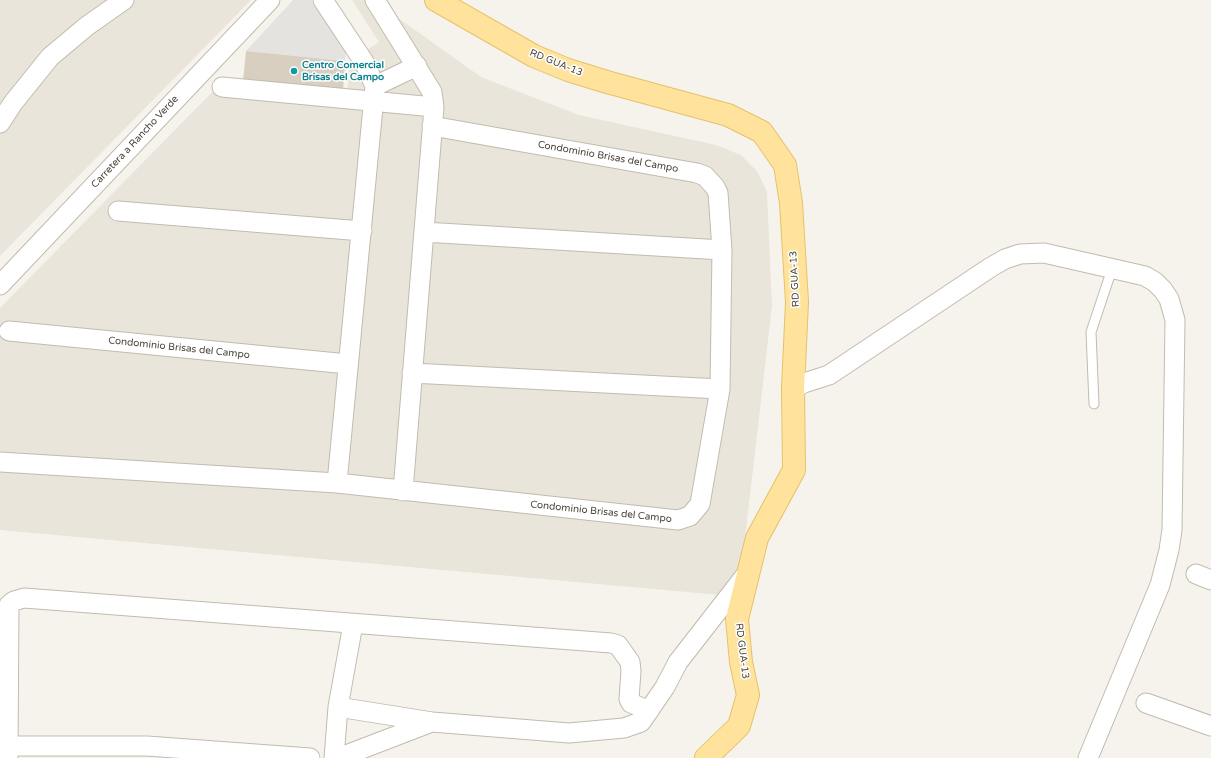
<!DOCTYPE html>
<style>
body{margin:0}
canvas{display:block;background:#f6f3ec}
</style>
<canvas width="1211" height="758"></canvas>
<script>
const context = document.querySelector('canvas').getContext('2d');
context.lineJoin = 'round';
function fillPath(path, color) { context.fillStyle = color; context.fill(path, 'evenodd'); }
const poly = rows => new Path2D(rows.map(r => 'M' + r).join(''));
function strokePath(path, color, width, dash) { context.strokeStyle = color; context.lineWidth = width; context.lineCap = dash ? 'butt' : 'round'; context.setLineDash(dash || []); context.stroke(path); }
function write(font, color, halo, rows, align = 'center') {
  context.font = font + ' "Varela Round",sans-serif'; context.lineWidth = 3; context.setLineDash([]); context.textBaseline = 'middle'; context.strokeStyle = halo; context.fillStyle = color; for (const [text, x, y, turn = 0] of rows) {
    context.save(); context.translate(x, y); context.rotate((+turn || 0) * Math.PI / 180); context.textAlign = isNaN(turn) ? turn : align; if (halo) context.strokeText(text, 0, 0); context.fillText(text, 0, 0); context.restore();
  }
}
fillPath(poly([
 [0,0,251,0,0,256],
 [352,0,373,0,481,77,579,115,716,145,741,155,757,171,767,192,772,306,741,572,720,595,0,530,0,308,222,82,347,94,350,61,379,42]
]), '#eae5da');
fillPath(poly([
 [293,0,311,0,346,52,345,61,246,51]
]), '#e5e3e0');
fillPath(poly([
 [246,51,345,61,343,92,243,81]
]), '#d8cfc1');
const lane = poly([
 [1094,404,1091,332,1112,269]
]);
const street = poly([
 [323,0,364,62,375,86,337,483],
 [375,0,432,92,434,107,403,491],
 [375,86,417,66],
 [222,87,434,107],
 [0,123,13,103,50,57,87,26,124,0],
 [118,211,362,231],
 [424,232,722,250],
 [0,285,270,0],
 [9,331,348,364],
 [412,373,720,389],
 [793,388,804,383,829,375,991,267,1005,259,1020,254,1044,253,1145,276,1155,282,1163,290,1169,299,1175,320,1172,530,1169,550,1160,585,1088,758],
 [0,462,337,483,678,520,690,516,700,504,720,389,722,250,718,193,715,187,705,176,697,173,432,126],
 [1196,574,1211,580],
 [1146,703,1211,726],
 [338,707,432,722,569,733,624,728,641,722,665,687,678,662,748,572],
 [8,746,147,746,310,758],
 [8,758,9,605,14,601,24,598,611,643,618,645,630,662,631,671,629,699,631,703,649,711],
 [334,758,338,707,353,624],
 [338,758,432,722]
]);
const primary = poly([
 [436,0,534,56,568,70,607,82,728,115,762,132,785,165,791,203,797,302,793,388,794,470,757,538,737,619,741,662,748,695,739,726,706,758]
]);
strokePath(lane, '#c2bbae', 11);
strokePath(street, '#c2bbae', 21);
strokePath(primary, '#e6c16a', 24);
strokePath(lane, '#fff', 9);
strokePath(street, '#fff', 19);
strokePath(primary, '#ffe39c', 22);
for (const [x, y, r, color] of [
 [294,71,4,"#0f9aa8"]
]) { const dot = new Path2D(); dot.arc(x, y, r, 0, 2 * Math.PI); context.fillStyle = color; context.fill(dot); strokePath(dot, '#fff', 1.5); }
write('10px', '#4b4439', '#fff', [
 ["RD GUA-13",556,63,22],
 ["Carretera a Rancho Verde",135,142,-47],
 ["Condominio Brisas del Campo",608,157,10],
 ["RD GUA-13",795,279,-93],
 ["Condominio Brisas del Campo",179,348,6],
 ["Condominio Brisas del Campo",601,512,6],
 ["RD GUA-13",742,651,83]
]);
write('bold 10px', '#0d838f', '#fff', [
 ["Centro Comercial",302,65],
 ["Brisas del Campo",302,77]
], 'left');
</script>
